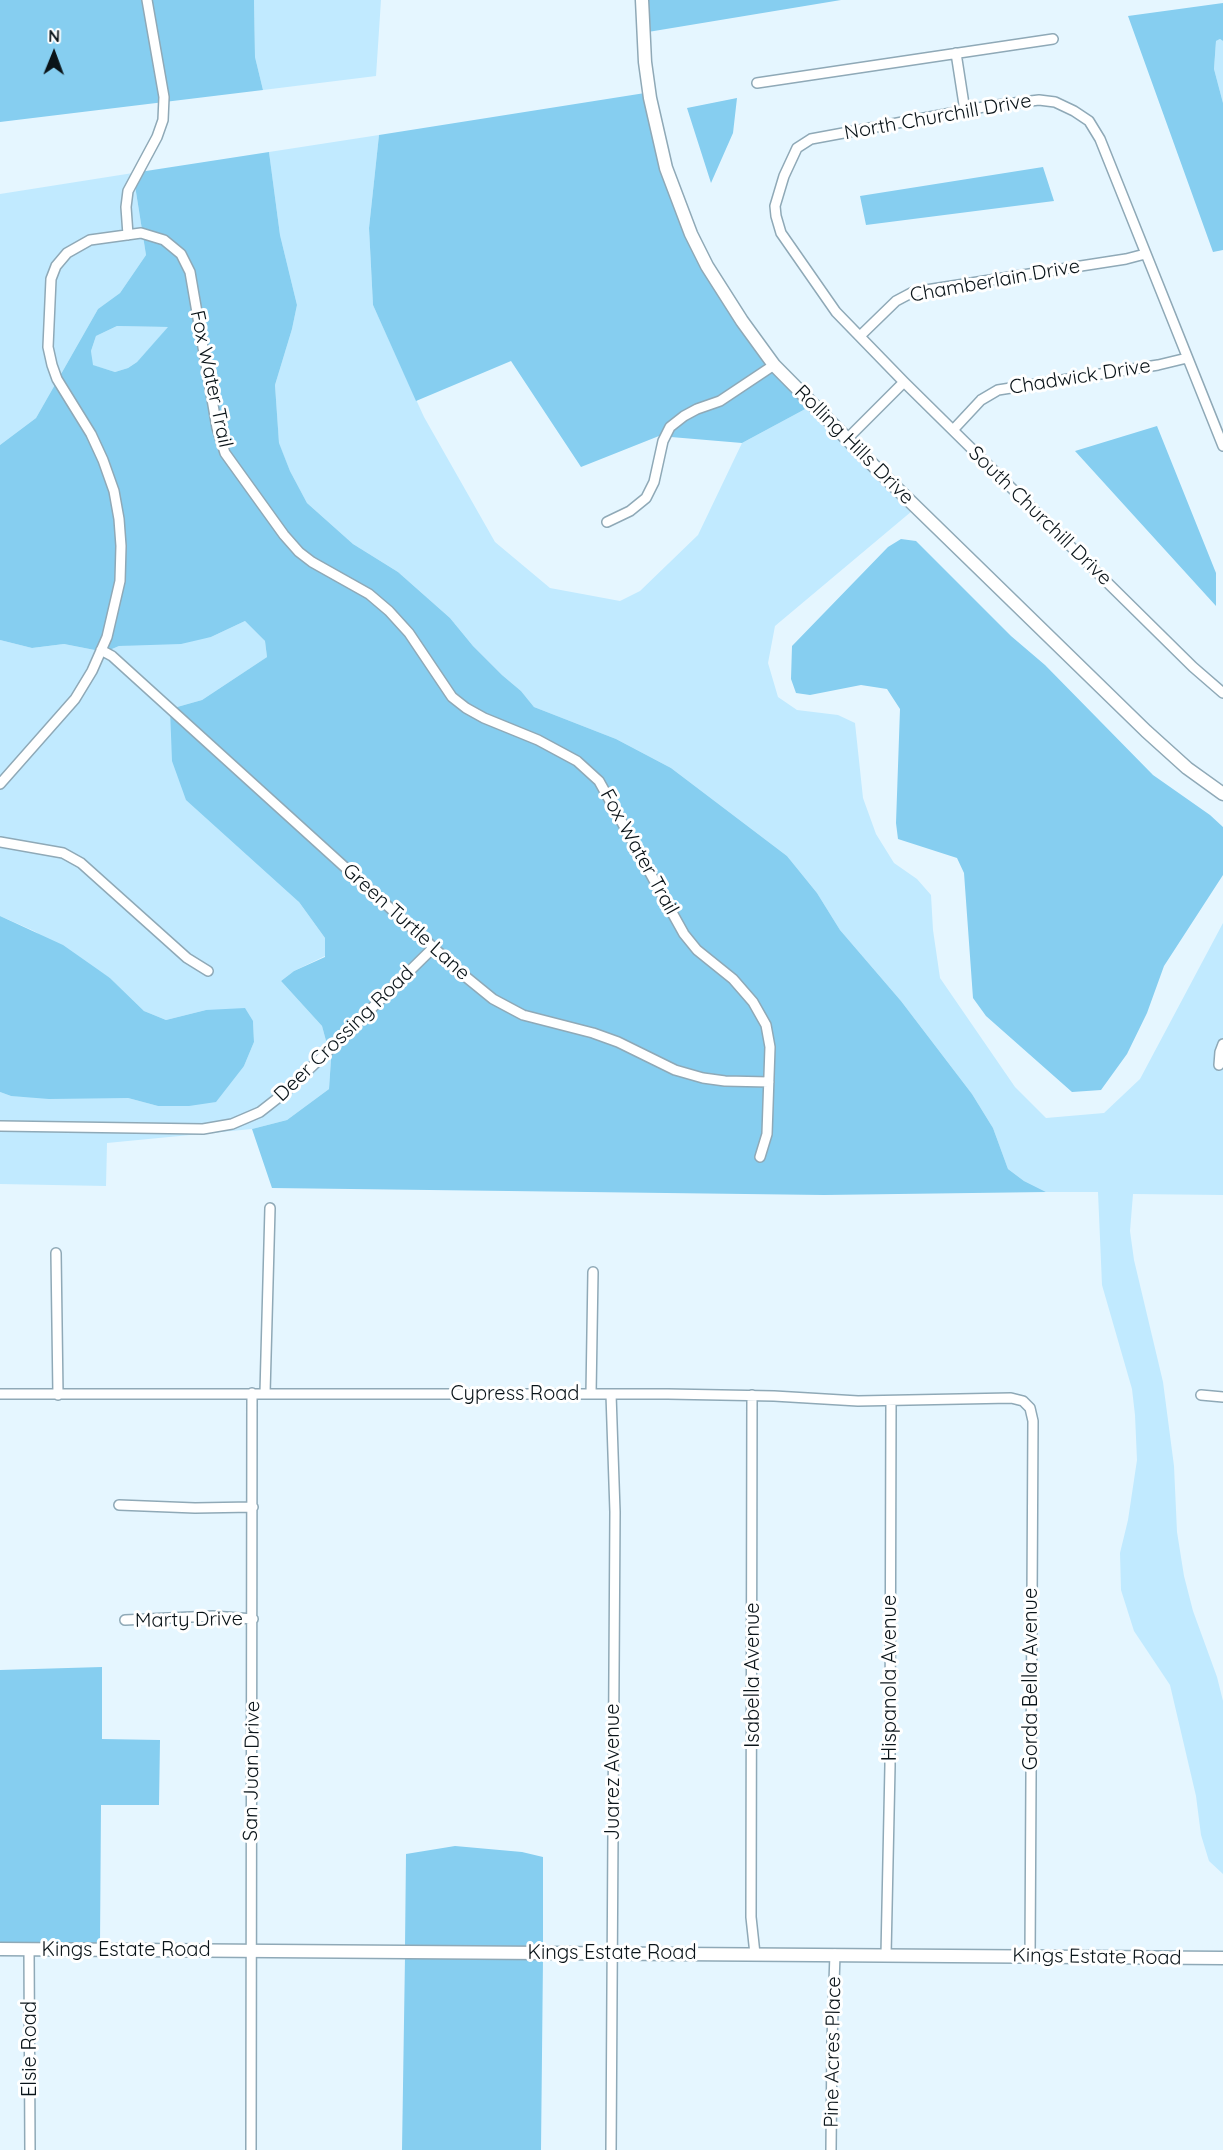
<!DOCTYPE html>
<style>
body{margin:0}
#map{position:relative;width:1223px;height:2150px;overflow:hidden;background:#e5f6ff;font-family:Quicksand,sans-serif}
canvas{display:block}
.north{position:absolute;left:24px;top:24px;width:60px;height:60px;-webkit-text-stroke:4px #fff;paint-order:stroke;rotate:1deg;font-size:16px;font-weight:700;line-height:24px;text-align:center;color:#0a1419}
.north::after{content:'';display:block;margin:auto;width:21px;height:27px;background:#0a1419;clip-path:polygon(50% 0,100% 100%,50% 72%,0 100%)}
</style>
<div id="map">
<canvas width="1223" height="2150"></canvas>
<div class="north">N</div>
</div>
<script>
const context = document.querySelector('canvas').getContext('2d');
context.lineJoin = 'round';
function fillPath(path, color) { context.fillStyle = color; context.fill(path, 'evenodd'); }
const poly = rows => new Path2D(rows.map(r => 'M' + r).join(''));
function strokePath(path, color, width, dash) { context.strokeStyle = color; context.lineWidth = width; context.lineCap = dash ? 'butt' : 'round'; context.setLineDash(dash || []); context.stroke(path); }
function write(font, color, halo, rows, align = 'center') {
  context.font = font + ' Quicksand,sans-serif'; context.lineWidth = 6; context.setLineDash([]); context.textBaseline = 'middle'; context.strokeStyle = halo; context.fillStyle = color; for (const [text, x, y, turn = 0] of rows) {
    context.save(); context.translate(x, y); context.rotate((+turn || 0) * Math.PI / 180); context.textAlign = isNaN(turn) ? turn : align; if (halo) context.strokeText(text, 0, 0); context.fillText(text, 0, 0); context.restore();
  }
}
fillPath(poly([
 [254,0,381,0,376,76,263,90,255,57],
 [1220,39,1223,41,1223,103,1214,69,1216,41],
 [379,135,369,228,373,305,424,417,495,542,550,588,620,601,640,591,698,535,742,443,809,407,912,511,775,626,768,663,778,697,797,710,838,715,855,723,863,798,876,834,894,863,917,879,931,895,933,930,940,978,1015,1087,1046,1118,1104,1113,1140,1079,1223,923,1223,1195,1133,1194,1130,1231,1134,1260,1163,1382,1174,1466,1177,1532,1184,1576,1193,1611,1217,1677,1223,1701,1223,1874,1209,1861,1201,1835,1196,1796,1170,1685,1134,1631,1121,1590,1120,1553,1128,1520,1137,1460,1135,1415,1132,1389,1102,1285,1098,1192,1046,1192,1024,1181,1008,1169,993,1128,972,1094,901,1001,840,930,817,893,787,856,671,768,616,739,534,707,521,691,502,675,473,646,450,618,398,572,353,544,307,503,290,471,279,444,275,385,292,329,297,305,280,235,269,152],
 [133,173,146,255,120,293,98,309,36,418,0,445,0,194],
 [117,326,169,327,137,362,128,368,115,372,92,365,91,351,96,336],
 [245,621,265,641,267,657,202,700,170,709,299,902,325,938,325,956,294,971,281,981,322,1026,331,1059,329,1089,287,1120,252,1129,107,1143,106,1186,0,1184,0,1092,11,1096,128,1098,158,1106,244,1066,254,1042,253,1021,206,1010,166,1020,144,1011,110,978,34,931,0,916,0,640,32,648,64,644,105,652,119,646,211,637]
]), '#c1eaff');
fillPath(poly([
 [0,0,254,0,255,57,263,90,0,122],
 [647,0,841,0,648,32],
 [1223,3,1223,41,1220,39,1216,41,1214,69,1223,103,1223,250,1213,252,1128,16],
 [645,93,662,170,673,204,703,269,738,324,809,407,742,443,659,436,581,467,511,361,416,401,373,305,369,228,379,135],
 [737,98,733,133,711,183,687,108],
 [269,152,280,235,297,305,292,329,275,385,279,443,290,471,307,503,353,544,398,572,450,618,473,646,502,675,521,691,534,707,616,739,671,768,787,856,817,893,840,930,901,1001,972,1094,993,1128,1008,1169,1024,1181,1046,1192,824,1195,272,1188,252,1129,287,1120,329,1089,331,1059,322,1026,281,981,294,971,325,957,325,938,299,902,186,800,172,761,170,709,202,700,267,657,265,641,245,621,211,637,181,644,119,646,105,652,64,644,32,648,0,640,0,445,36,418,98,309,120,293,146,255,133,173],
 [117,326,168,327,137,362,128,368,115,372,93,365,91,351,96,336],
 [1043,167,1054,201,866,225,860,196],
 [1157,426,1216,573,1216,606,1075,451],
 [901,539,916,541,1011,636,1045,665,1153,775,1210,815,1223,827,1223,875,1164,966,1147,1013,1127,1054,1101,1090,1072,1092,986,1016,973,998,964,873,957,858,898,839,896,823,900,709,887,689,861,685,810,695,796,693,791,679,792,646,888,547],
 [0,916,63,945,110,978,144,1011,166,1020,206,1010,245,1008,253,1021,254,1042,244,1066,216,1102,189,1106,158,1106,128,1098,49,1099,11,1096,0,1092],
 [102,1667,102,1739,160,1740,159,1805,101,1805,100,1944,0,1943,0,1670],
 [455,1846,522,1852,543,1857,543,1947,405,1946,406,1854],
 [405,1957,543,1958,541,2150,402,2150]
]), '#86cef0');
const street = poly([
 [956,53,965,111],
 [757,83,1053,39],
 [128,235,126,207,128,191,157,137,163,120,164,97,147,0],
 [860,336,896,301,913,292,1126,259,1145,254],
 [953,430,981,400,998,390,1158,365,1187,358],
 [847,439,904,382],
 [1223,446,1100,139,1089,121,1074,111,1055,102,1039,100,989,106,811,139,797,148,784,176,775,206,776,216,781,233,836,312,904,382,1193,667,1223,693],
 [607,522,630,511,646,498,654,482,663,441,670,427,684,416,697,409,720,401,774,365],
 [101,650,112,656,466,977,493,999,523,1015,593,1033,618,1042,675,1070,703,1078,725,1081,769,1082],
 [0,784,75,699,92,671,107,637,120,581,121,546,119,519,114,491,103,460,91,434,57,379,52,365,48,347,51,279,56,266,67,253,90,240,141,233,164,240,181,254,190,272,217,428,225,453,284,535,299,552,312,562,369,594,389,611,409,633,452,697,466,708,484,718,538,740,577,761,599,781,684,934,697,950,733,979,753,1002,766,1025,770,1047,767,1134,760,1157],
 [0,842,63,853,81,863,187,958,208,971],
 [1219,1065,1220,1052,1223,1044],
 [0,1126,203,1129,232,1124,260,1112,283,1094,323,1056,434,947],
 [56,1253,58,1395],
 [265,1393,270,1208],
 [0,1394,668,1394,774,1396,858,1401,1011,1398,1023,1401,1030,1408,1033,1421,1030,1956],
 [591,1394,593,1272],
 [611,1394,615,1512,611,2150],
 [752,1395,751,1917,755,1954],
 [1201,1395,1223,1397],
 [119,1505,195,1508,253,1507],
 [125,1620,213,1616,253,1619],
 [29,1949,30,2150],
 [886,1955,890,1766,891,1401],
 [251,2150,252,1393],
 [831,2150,832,2041,835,1954]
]);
const secondary = poly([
 [642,0,645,62,650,98,666,168,691,234,707,266,742,321,774,365,878,470,1146,731,1187,768,1223,794],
 [0,1949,1223,1958]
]);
strokePath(street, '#8fa9b7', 12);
strokePath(secondary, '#8fa9b7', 15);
strokePath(street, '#fff', 9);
strokePath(secondary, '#fff', 12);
write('20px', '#0a1419', '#fff', [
 ["North Churchill Drive",938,117,-10],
 ["Chamberlain Drive",995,281,-10],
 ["Chadwick Drive",1080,377,-9],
 ["Fox Water Trail",211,379,78],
 ["Rolling Hills Drive",854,445,45],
 ["South Churchill Drive",1040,516,44],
 ["Fox Water Trail",639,852,61],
 ["Green Turtle Lane",406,922,42],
 ["Deer Crossing Road",344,1034,-44],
 ["Cypress Road",515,1394],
 ["Marty Drive",189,1620,-1],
 ["Isabella Avenue",753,1675,-90],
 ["Hispanola Avenue",890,1678,-90],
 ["Gorda Bella Avenue",1031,1679,-90],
 ["San Juan Drive",252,1771,-89],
 ["Juarez Avenue",613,1772,-90],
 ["Kings Estate Road",126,1950],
 ["Kings Estate Road",612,1953],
 ["Kings Estate Road",1097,1957,1],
 ["Elsie Road",30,2049,-90],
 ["Pine Acres Place",833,2052,-89]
]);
</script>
